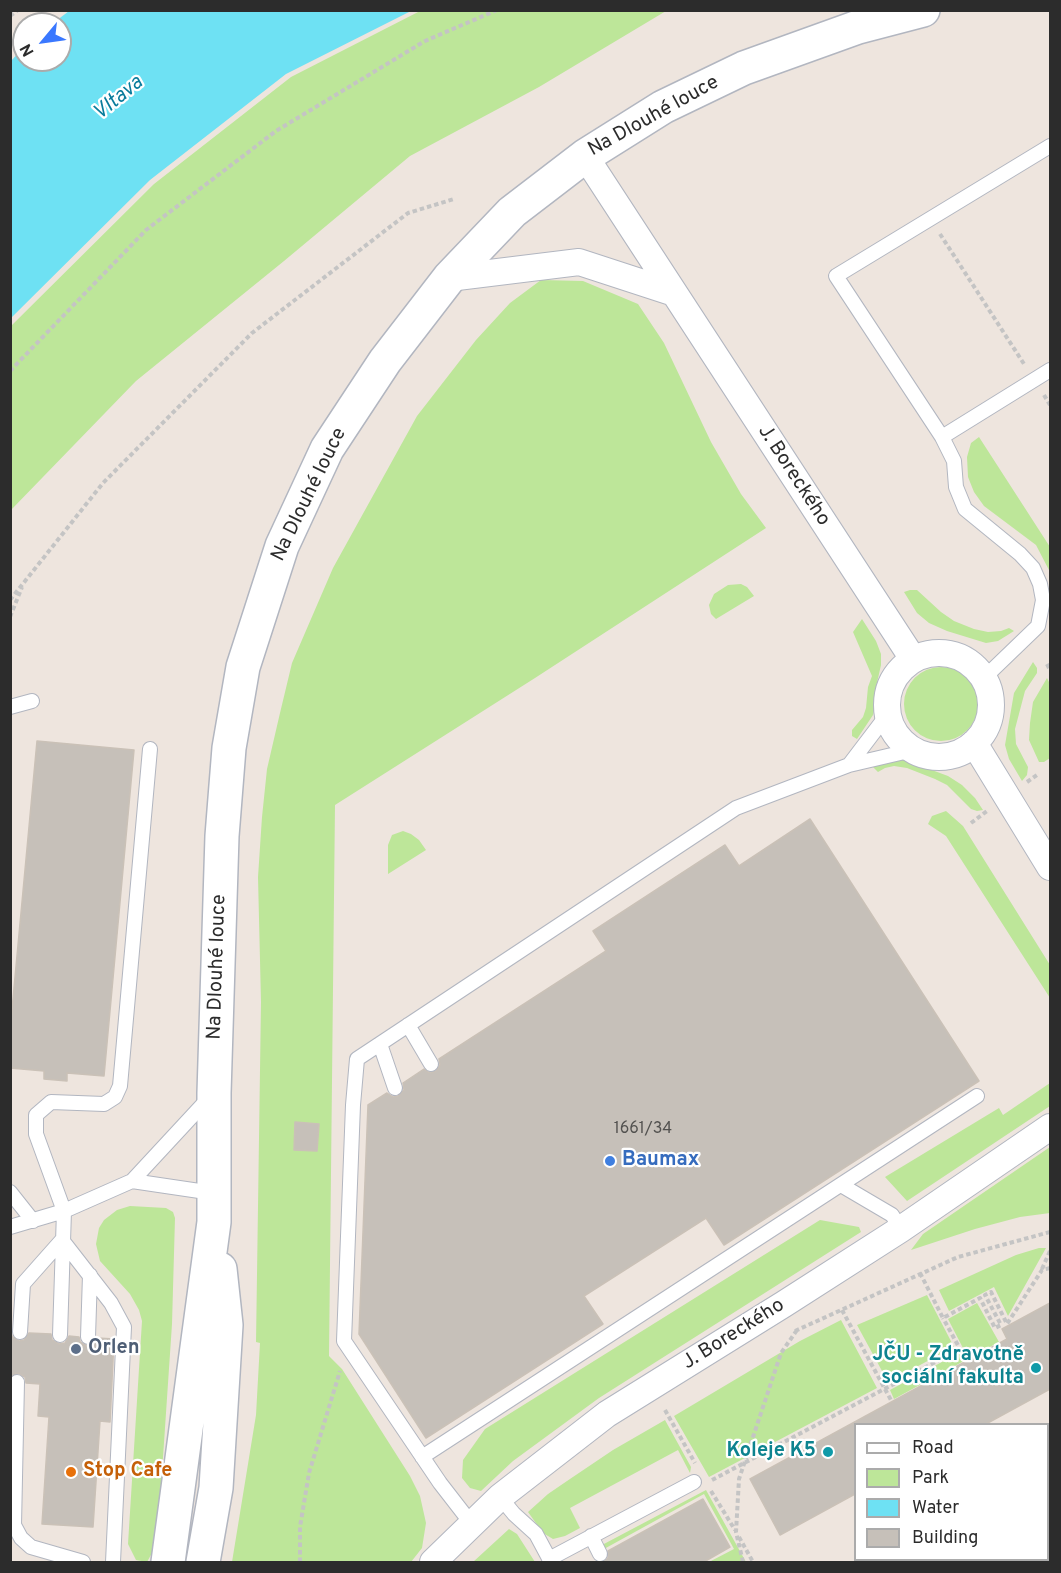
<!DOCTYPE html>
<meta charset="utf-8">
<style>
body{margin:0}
#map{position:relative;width:1061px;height:1573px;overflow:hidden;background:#eee5de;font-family:Overpass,sans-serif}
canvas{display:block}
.frame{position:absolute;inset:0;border:12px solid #2c2c2c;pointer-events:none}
.legend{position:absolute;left:854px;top:1423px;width:195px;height:138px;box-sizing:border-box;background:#fff;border:2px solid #ababab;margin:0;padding:8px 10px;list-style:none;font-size:18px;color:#2c2c2c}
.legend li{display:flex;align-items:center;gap:12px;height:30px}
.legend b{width:30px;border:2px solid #ababab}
.north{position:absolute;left:12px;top:12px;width:60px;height:60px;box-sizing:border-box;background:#fff;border:2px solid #ababab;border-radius:50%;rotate:241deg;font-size:16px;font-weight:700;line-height:24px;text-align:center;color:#2c2c2c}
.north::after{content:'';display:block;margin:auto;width:21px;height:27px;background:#3a78ff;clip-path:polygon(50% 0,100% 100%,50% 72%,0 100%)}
</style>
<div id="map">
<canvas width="1061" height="1573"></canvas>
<div class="frame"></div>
<ul class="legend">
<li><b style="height:8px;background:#fff"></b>Road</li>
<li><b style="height:16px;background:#bde699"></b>Park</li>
<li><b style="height:16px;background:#6ee1f3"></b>Water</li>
<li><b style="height:16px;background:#c6c0b9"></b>Building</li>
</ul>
<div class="north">N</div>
</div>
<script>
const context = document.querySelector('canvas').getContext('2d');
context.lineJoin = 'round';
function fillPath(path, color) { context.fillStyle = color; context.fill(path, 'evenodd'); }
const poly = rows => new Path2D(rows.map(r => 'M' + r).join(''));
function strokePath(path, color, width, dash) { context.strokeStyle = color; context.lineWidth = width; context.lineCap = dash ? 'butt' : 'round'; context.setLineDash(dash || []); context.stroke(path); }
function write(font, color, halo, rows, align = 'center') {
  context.font = font + ' Overpass,sans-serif'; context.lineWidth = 4.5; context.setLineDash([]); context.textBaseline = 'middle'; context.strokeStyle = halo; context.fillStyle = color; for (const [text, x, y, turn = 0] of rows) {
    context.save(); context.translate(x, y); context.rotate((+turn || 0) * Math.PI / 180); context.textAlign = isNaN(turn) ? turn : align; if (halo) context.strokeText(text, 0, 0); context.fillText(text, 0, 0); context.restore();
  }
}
fillPath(poly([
 [422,10,666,11,539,87,410,156,284,261,136,381,11,510,11,326,154,184,291,77],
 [541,280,583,281,638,304,664,343,711,442,741,494,766,528,535,678,335,805,329,1356,342,1369,410,1476,420,1496,426,1523,422,1548,411,1562,232,1562,256,1415,260,1343,256,1342,261,1002,258,877,262,817,267,769,280,713,292,663,333,568,417,416,476,340,510,303],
 [979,437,1050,547,1050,572,1036,545,984,506,974,492,968,477,967,457,971,443],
 [741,584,747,587,754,596,716,619,711,614,709,605,714,594,728,585],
 [910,590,917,590,941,612,954,621,974,629,988,632,1001,631,1009,628,1014,631,998,641,986,643,947,631,929,623,917,613,904,592],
 [862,619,876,641,881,654,881,665,874,696,875,707,873,715,857,739,852,736,852,730,863,717,866,708,868,687,872,676,853,632],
 [1033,662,1037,668,1037,673,1025,691,1015,729,1016,744,1028,767,1027,775,1022,781,1009,759,1005,745,1014,693],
 '904 704a37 37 0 1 1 74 0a37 37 0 1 1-74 0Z',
 [1047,678,1050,684,1050,758,1044,762,1039,762,1029,740,1030,723,1033,702],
 [902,759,948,776,962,785,975,798,983,810,977,811,971,809,947,785,935,779,907,768,894,766,885,768,878,772,871,765],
 [946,811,963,826,1050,965,1050,998,946,836,928,824,932,816],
 [403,831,411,834,419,840,426,850,388,874,388,845,392,835],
 [1050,1083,1050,1106,907,1201,885,1177,999,1108,1003,1115],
 [1050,1147,1050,1213,1020,1217,975,1229,911,1250,923,1234],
 [130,1206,166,1208,173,1212,175,1218,172,1324,161,1487,152,1553,147,1562,136,1560,128,1544,142,1321,139,1310,130,1294,100,1261,96,1244,99,1228,104,1220,117,1210],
 [820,1220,859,1227,861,1232,599,1398,513,1461,481,1491,470,1488,462,1478,463,1460,485,1429],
 [1039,1248,1046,1248,1008,1316,994,1287,949,1311,939,1290,1016,1255],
 [927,1295,954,1347,888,1382,857,1325],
 [977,1303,999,1342,894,1399,890,1390,964,1350,948,1319],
 [841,1320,877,1388,709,1477,674,1416,800,1341],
 [665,1420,691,1467,690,1473,678,1450,570,1508,580,1528,565,1536,553,1539,543,1533,528,1512,548,1494,567,1481,613,1450],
 [706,1490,746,1562,709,1562,734,1549,704,1494,604,1549,602,1545],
 [509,1529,517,1534,535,1562,473,1562]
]), '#bde699');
fillPath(poly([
 [69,11,69,10,411,11,286,74,150,180,11,318,11,61,24,47,24,60,60,60,60,24,52,24]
]), '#6ee1f3');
const building = poly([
 [37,741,134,750,104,1076,67,1073,67,1081,44,1079,44,1071,10,1068,10,1031,37,741],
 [810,819,979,1081,724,1245,706,1218,584,1296,603,1324,426,1438,359,1334,368,1105,387,1093,393,1097,398,1096,404,1090,403,1083,424,1069,430,1073,436,1071,440,1065,439,1059,606,951,593,931,725,845,739,866,810,819],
 [295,1122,319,1124,317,1151,294,1150,295,1122],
 [1050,1303,1050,1389,984,1425,855,1425,855,1494,780,1535,750,1479,1007,1339,1002,1329,1050,1303],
 [10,1331,12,1336,19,1341,24,1340,29,1333,51,1334,52,1340,59,1344,65,1343,69,1336,79,1337,80,1342,87,1346,93,1345,97,1338,114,1339,110,1422,100,1421,93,1527,42,1524,49,1417,38,1416,40,1384,26,1383,25,1377,18,1373,10,1376,10,1331],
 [703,1499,730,1547,702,1563,602,1563,608,1558,608,1551,703,1499]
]);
fillPath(building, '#c6c0b9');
strokePath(building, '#cac1b7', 1.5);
const lane = poly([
 [942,437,1050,370],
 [984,678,1038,626,1043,600,1040,584,1033,568,1020,554,965,509,956,487,954,461,942,437,836,276,1050,146],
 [10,707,32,701],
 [849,765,887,715],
 [408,1025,431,1064],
 [380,1044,395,1088],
 [132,1181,213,1193],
 [841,1185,892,1215,901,1229],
 [10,1192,33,1221],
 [10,1227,64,1211,132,1181,208,1099],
 [62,1240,111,1303,124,1327,113,1562],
 [20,1332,23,1284,62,1240],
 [60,1335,64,1211,36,1134,36,1115,51,1102,104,1104,115,1097,120,1086,150,749],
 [88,1337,90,1275],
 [17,1382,14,1525,21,1538,31,1547,83,1562],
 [422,1457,977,1096],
 [500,1497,514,1514,536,1534,551,1562],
 [471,1523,440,1483,344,1341,353,1105,357,1059,736,808,849,765,913,750],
 [591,1536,600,1554],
 [549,1559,694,1482]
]);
const street = poly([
 [585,156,913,659],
 [449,278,579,262,674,293],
 '887 705a52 52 0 1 1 104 0a52 52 0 1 1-104 0Z',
 [974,743,1050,867],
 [433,1562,500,1497,607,1414,784,1304,901,1229,1050,1127]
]);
const secondary = poly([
 [168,1562,214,1222,214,1093,222,836,229,748,243,667,282,546,327,449,385,361,449,278,512,212,585,156,663,107,744,68,858,27,923,10],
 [203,1562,216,1488,226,1325,220,1269]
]);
strokePath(lane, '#b2b6c0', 16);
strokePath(street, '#b2b6c0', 28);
strokePath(secondary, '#b2b6c0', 36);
strokePath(poly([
 [10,16,18,10],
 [940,234,1024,364],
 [10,371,146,230,276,131,425,41,497,10],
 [1044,395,1050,405],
 [10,600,103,483,252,333,408,213,454,199],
 [10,617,22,587],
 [1047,664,1050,670],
 [1027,782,1037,775],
 [971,823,987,811],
 [1042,1269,1050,1251],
 [920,1273,943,1318,980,1298,995,1328,1001,1325,985,1295,991,1292,1007,1324,1042,1270,1050,1268],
 [842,1310,892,1402],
 [795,1331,958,1257,1050,1232],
 [665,1410,695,1463],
 [712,1480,960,1349,943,1318],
 [711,1491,735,1530],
 [739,1537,753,1562],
 [300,1562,300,1527,309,1473,340,1371],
 [743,1562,736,1532,739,1479,781,1353,797,1330]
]), '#c4c4c4', 4, [4.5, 3]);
strokePath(lane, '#fff', 14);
strokePath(street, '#fff', 26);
strokePath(secondary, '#fff', 33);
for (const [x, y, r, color] of [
 [610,1161,6,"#3f7fe0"],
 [76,1349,6,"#5c6f8a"],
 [1036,1368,6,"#0f9aa8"],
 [828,1452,6,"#0f9aa8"],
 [71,1472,6,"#e8710a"]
]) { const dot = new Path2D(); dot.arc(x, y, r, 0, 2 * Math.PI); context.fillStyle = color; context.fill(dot); strokePath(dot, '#fff', 2); }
write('16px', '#52514f', null, [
 ["1661/34",643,1130]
]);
write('20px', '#2c2c2c', '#fff', [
 ["Na Dlouhé louce",654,117,-29],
 ["J. Boreckého",793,476,57],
 ["Na Dlouhé louce",310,495,-64],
 ["Na Dlouhé louce",218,967,-88],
 ["J. Boreckého",734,1335,-32]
]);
write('bold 20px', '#366cbe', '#fff', [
 ["Baumax",622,1161]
], 'left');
write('bold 20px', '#4e5e75', '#fff', [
 ["Orlen",88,1349]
], 'left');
write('bold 20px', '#0d838f', '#fff', [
 ["JČU - Zdravotně",1024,1356],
 ["sociální fakulta",1024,1379],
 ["Koleje K5",816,1452]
], 'right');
write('bold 20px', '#c56008', '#fff', [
 ["Stop Cafe",83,1472]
], 'left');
write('italic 21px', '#097c9c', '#fff', [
 ["Vltava",119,99,-39]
]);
</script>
